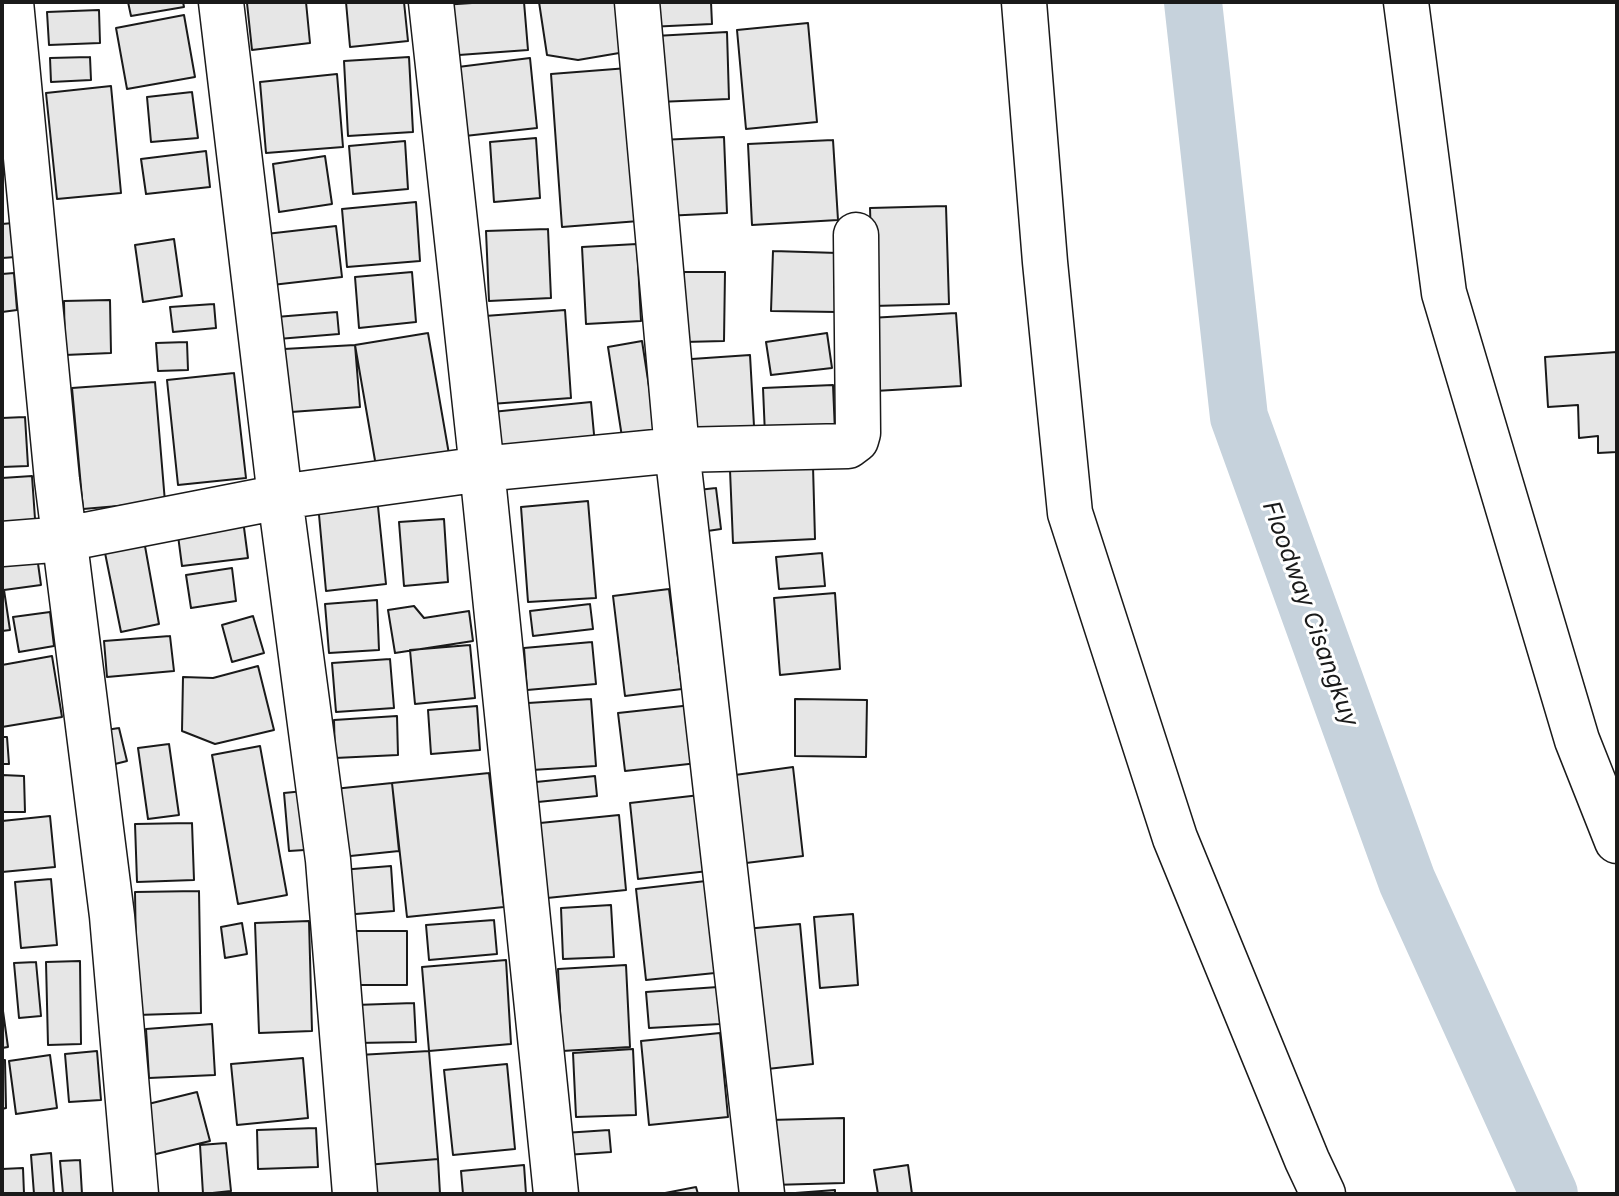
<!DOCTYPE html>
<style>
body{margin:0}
#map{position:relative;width:1619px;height:1196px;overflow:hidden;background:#fff;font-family:Inter,sans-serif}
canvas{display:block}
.frame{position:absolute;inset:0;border:4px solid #1a1a1a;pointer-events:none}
</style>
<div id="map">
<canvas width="1619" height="1196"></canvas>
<div class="frame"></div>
</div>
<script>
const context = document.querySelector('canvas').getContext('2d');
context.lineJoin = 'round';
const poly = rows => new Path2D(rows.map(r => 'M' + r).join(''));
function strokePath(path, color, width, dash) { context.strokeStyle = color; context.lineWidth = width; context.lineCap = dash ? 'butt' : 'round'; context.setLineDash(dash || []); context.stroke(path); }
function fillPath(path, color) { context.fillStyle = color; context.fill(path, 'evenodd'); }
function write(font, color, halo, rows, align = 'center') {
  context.font = font + ' Inter,sans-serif'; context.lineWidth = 6; context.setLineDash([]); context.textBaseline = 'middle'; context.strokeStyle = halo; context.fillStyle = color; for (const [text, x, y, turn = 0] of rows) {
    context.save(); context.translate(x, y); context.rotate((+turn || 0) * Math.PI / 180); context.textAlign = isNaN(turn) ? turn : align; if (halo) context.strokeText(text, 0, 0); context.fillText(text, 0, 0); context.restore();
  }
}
strokePath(poly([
 [1193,2,1239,417,1407,881,1549,1194]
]), '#c6d2dc', 58);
const building = poly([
 [128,2,183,2,184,7,131,16,128,2],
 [255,2,306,2,310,43,252,50,247,3,255,2],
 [346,2,404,2,408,41,350,47,346,2],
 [487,2,524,2,528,50,445,56,442,5,487,2],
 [539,2,622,2,631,51,578,60,547,55,539,2],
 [647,2,711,2,712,24,648,27,647,2],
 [99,10,100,43,49,45,47,12,99,10],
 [184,15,195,77,127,89,116,28,184,15],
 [808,23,817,122,746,129,737,30,808,23],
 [727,32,729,99,658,102,655,36,727,32],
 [90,57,91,80,51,82,50,58,90,57],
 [409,57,413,132,348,136,344,61,409,57],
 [530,58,537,128,465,136,458,67,530,58],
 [628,68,639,221,562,227,551,74,628,68],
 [337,74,343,147,266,153,260,82,337,74],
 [111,86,121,193,57,199,46,93,111,86],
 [192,92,198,138,151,142,147,97,192,92],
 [724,137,727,213,664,216,660,140,724,137],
 [536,138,540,198,494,202,490,142,536,138],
 [833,140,838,220,752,225,748,144,833,140],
 [405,141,408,189,353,194,349,146,405,141],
 [206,151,210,187,146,194,141,159,206,151],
 [325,156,332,204,279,212,273,164,325,156],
 [416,202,420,261,347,267,342,209,416,202],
 [946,206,949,304,873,306,870,208,946,206],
 [13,223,16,257,2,258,2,224,13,223],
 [336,226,342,277,272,285,266,234,336,226],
 [548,229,551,298,489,301,486,231,548,229],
 [174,239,182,296,143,302,135,245,174,239],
 [637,244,641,321,586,324,582,247,637,244],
 [773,251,838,253,837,312,771,311,773,251],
 [412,272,416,322,359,328,355,277,412,272],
 [684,272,725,272,724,341,684,342,684,272],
 [14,273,17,310,2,312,2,274,14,273],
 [110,300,111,353,65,355,64,301,110,300],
 [214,304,216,328,173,332,170,307,214,304],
 [565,310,571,398,491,404,485,316,565,310],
 [337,312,339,334,278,339,276,317,337,312],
 [956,313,961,386,875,391,870,318,956,313],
 [428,333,450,460,377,472,355,345,428,333],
 [827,333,832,368,771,375,766,342,827,333],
 [642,341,656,432,622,437,608,347,642,341],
 [187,342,188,370,158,371,156,343,187,342],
 [355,345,360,407,291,412,284,349,355,345],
 [1617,352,1617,452,1598,453,1598,436,1579,438,1578,405,1548,407,1545,357,1617,352],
 [750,355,754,426,682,431,677,360,750,355],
 [234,373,246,478,178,485,167,380,234,373],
 [155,382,165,502,83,509,72,388,155,382],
 [833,385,835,432,765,435,763,388,833,385],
 [591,402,595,445,495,454,492,412,591,402],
 [25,417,28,466,2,467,2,418,25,417],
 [813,466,815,539,733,543,730,470,813,466],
 [32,476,36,533,2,534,2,478,32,476],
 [716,488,721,529,694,533,689,491,716,488],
 [377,497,386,584,326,591,318,504,377,497],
 [588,501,596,598,528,602,521,507,588,501],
 [444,519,448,582,404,586,399,522,444,519],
 [243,520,248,558,182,566,177,528,243,520],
 [143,535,159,624,121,632,103,543,143,535],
 [35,542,41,585,4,590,10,630,2,631,2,547,35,542],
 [822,553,825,586,779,589,776,557,822,553],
 [232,568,236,601,191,608,186,575,232,568],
 [669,589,682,689,625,696,613,596,669,589],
 [835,593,840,669,780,675,774,598,835,593],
 [377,600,379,650,329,653,325,604,377,600],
 [590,604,593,629,533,636,530,611,590,604],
 [414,606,424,618,469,611,473,641,395,653,388,610,414,606],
 [50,612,54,646,19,652,13,617,50,612],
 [253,616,264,653,232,662,222,625,253,616],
 [170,636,174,671,107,677,104,641,170,636],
 [592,642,596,684,527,690,524,648,592,642],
 [470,645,475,698,415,704,410,650,470,645],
 [52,656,62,717,2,727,2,665,52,656],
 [390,659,394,708,336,712,332,663,390,659],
 [258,666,274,730,215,744,182,731,183,677,213,678,258,666],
 [591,699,596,766,532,770,528,703,591,699],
 [795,699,867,700,866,757,795,756,795,699],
 [692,705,698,763,625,771,618,713,692,705],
 [477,706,480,750,431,754,428,710,477,706],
 [397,716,398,755,335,758,334,720,397,716],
 [119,728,127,761,115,764,106,730,119,728],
 [2,737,7,737,9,764,2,764,2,737],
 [169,744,179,815,148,819,138,748,169,744],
 [260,746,287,895,238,904,212,755,260,746],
 [793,767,803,856,746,863,735,775,793,767],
 [489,773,504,907,407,917,392,783,489,773],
 [2,775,24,776,25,812,2,812,2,775],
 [595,776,597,796,528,803,526,783,595,776],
 [392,783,399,851,331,858,324,790,392,783],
 [314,790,320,849,289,851,284,793,314,790],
 [700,795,708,871,638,879,630,803,700,795],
 [619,815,626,890,547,898,540,823,619,815],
 [50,816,55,867,2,872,2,821,50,816],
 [192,823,194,880,137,882,135,824,192,823],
 [391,866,394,911,343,915,340,870,391,866],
 [51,879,57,945,21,948,15,882,51,879],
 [706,881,715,973,646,980,636,889,706,881],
 [199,891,201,1013,137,1015,135,892,199,891],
 [611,905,614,957,563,959,561,908,611,905],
 [853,914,858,985,820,988,814,917,853,914],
 [494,920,497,954,429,960,426,925,494,920],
 [309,921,312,1031,259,1033,255,923,309,921],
 [242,923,247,954,225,958,221,927,242,923],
 [800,924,813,1064,758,1070,745,929,800,924],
 [346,931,407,931,407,985,347,985,346,931],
 [506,960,511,1044,429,1051,422,967,506,960],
 [80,961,81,1044,48,1045,46,962,80,961],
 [36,962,41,1016,19,1018,14,963,36,962],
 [626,965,630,1047,562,1051,558,969,626,965],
 [718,987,720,1024,649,1028,646,992,718,987],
 [414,1003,416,1042,356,1043,355,1005,414,1003],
 [2,1004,8,1047,2,1048,2,1004],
 [212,1024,215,1075,149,1078,146,1029,212,1024],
 [720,1033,728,1117,649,1125,641,1041,720,1033],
 [633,1049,636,1115,576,1117,573,1053,633,1049],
 [97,1051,101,1100,69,1102,65,1054,97,1051],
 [429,1051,438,1159,366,1165,359,1055,429,1051],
 [50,1055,57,1108,16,1114,9,1061,50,1055],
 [303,1058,308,1118,237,1125,231,1064,303,1058],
 [2,1060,5,1060,6,1108,2,1109,2,1060],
 [507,1064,515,1149,453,1155,444,1070,507,1064],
 [197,1092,210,1141,152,1155,140,1106,197,1092],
 [844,1118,844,1183,772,1185,770,1120,844,1118],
 [316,1128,318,1167,258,1169,257,1130,316,1128],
 [609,1130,611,1152,565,1155,564,1133,609,1130],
 [226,1143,231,1191,203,1194,200,1145,226,1143],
 [51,1153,54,1194,34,1194,31,1155,51,1153],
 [438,1159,440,1194,369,1194,366,1165,438,1159],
 [80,1160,82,1194,63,1194,60,1161,80,1160],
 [524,1165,526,1194,463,1194,461,1171,524,1165],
 [908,1165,912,1194,878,1194,874,1170,908,1165],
 [23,1168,24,1194,2,1194,2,1169,23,1168],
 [696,1187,698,1194,660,1194,696,1187],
 [835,1190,835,1194,782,1194,835,1190]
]);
fillPath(building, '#e6e6e6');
strokePath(building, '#1a1a1a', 2);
const minor = poly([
 [11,2,57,480,112,916,136,1194],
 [221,2,280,497,328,860,355,1194],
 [431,2,482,469,556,1194],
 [637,2,677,450,762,1194],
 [1024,2,1045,262,1070,513,1175,838,1307,1160,1323,1194],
 [1406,2,1444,293,1577,740,1617,841],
 [2,544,65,539,280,497,482,469,677,450,848,446,856,440,858,433,856,235]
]);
strokePath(minor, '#1a1a1a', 47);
strokePath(minor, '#fff', 44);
write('italic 24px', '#1a1a1a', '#fff', [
 ["Floodway Cisangkuy",1310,614,70]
]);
</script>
